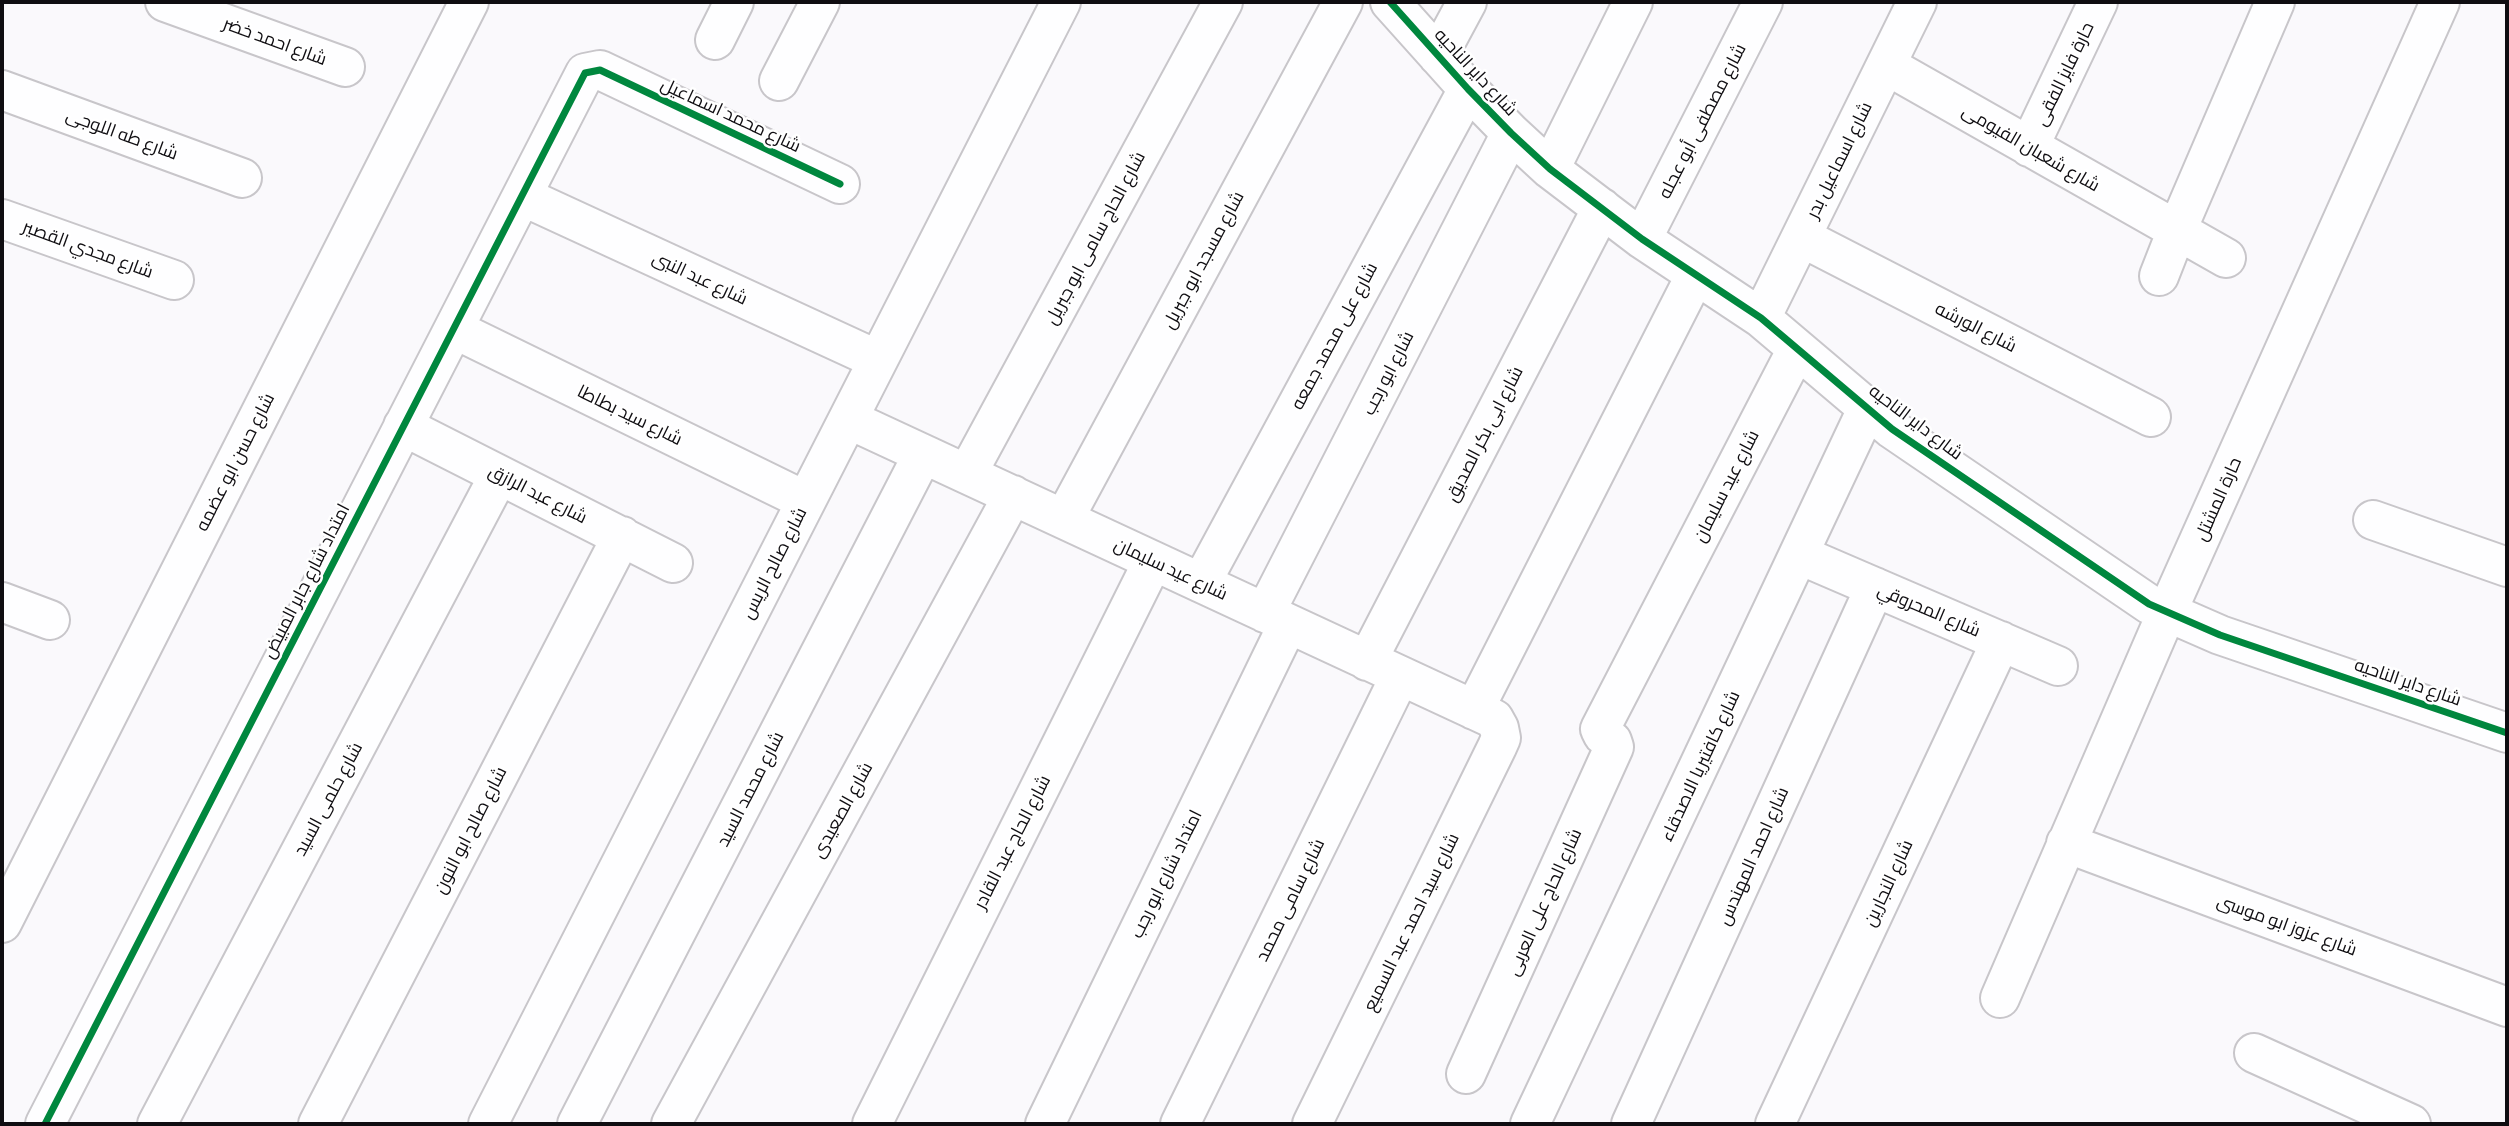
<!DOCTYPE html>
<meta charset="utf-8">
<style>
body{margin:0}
#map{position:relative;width:2509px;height:1126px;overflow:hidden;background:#faf9fc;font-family:Barlow,sans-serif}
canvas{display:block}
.frame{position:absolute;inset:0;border:4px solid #0f0d11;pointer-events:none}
</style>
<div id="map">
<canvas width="2509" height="1126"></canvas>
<div class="frame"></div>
</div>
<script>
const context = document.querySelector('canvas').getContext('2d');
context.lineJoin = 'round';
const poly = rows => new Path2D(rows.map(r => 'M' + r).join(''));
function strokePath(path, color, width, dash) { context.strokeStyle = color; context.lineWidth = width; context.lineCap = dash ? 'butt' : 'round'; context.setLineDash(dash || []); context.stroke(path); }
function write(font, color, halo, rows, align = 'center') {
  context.font = font + ' Barlow,Cairo,sans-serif'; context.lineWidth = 5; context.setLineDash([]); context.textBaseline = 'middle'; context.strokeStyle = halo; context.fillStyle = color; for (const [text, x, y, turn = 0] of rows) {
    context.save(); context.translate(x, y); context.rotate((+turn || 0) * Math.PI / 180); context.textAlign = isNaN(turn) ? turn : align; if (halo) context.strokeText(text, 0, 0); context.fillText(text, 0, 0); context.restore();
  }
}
const minor = poly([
 [165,2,345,67],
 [1390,2,1468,89,1511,133,1550,169,1642,239,1761,318,1892,429,2149,604,2220,635,2507,733],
 [715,40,734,2],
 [1438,56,1467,2],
 [1886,65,2226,258],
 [779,81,820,2],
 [2,90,242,178],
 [2029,147,2098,2],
 [1550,169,1633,2],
 [522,196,878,360],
 [2,219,174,280],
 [1801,237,2151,417],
 [1642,239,1763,2],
 [2159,276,2177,230,2275,2],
 [1761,318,1917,2],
 [454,329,806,501],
 [848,419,1494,719,1499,728,1501,738,1497,747,1312,1124],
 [403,426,673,563],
 [967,474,1223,2],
 [1064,519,1343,2],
 [2373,520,2507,567],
 [1800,555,2058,666],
 [1201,583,1468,89],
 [2,602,50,620],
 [1265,613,1511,133],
 [1367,661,1602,208],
 [1474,710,1695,276],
 [2066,843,2507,1007],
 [2,923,469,2],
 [2000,998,2167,612,2440,2],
 [2254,1053,2411,1124],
 [1466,1074,1614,747,1612,741,1603,735,1600,729,1797,349],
 [45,1124,585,73,600,70,840,184],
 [157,1124,499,475],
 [318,1124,622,536],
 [488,1124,1061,2],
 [577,1124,923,454],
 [671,1124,1013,495],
 [872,1124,1153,561],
 [1045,1124,1288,624],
 [1180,1124,1400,676],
 [1530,1124,1868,407],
 [1631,1124,1875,587],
 [1775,1124,2001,641]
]);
strokePath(minor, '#c8c6ca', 42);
strokePath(minor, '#fefeff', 38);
strokePath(poly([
 [1390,2,1468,89,1511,133,1550,169,1642,239,1761,318,1892,429,2149,604,2220,635,2507,733],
 [45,1124,585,73,600,70,840,184]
]), '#00873e', 7);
write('18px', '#0f0d11', '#fff', [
 ["شارع احمد خضر",275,41,20],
 ["شارع داير الناحيه",1476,72,47],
 ["حارة فايز الفقى",2064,74,-64],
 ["شارع محمد اسماعيل",731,115,25],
 ["شارع مصطفى أبو عجله",1702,121,-63],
 ["شارع طه اللوجى",122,134,20],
 ["شارع شعبان الفيومى",2031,148,30],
 ["شارع اسماعيل بدر",1839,160,-64],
 ["شارع الحاج سامى ابو جبريل",1095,238,-62],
 ["شارع مجدي القصير",88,249,20],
 ["شارع مسجد ابو جبريل",1203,260,-62],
 ["شارع عبد النبى",700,278,25],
 ["شارع الورشه",1976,327,27],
 ["شارع على محمد جمعه",1334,336,-62],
 ["شارع ابو رجب",1388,373,-63],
 ["شارع سيد بطاطا",630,415,26],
 ["شارع داير الناحيه",1916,422,37],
 ["شارع ابى بكر الصديق",1484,434,-63],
 ["شارع حسن ابو عضمه",235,462,-63],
 ["شارع عيد سليمان",1726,486,-63],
 ["شارع عبد الرازق",538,494,27],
 ["حارة المشتل",2218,499,-66],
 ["شارع صالح الريس",774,563,-63],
 ["شارع عيد سليمان",1171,569,25],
 ["امتداد شارع جابر المبيض",306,581,-63],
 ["شارع المحروقي",1929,610,23],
 ["شارع داير الناحيه",2408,682,19],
 ["شارع كافتيريا الاصدقاء",1700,766,-65],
 ["شارع محمد السيد",750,789,-63],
 ["شارع حلمى السيد",328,799,-62],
 ["شارع الصعيدى",842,810,-61],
 ["شارع صالح ابو النون",470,830,-63],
 ["شارع الحاج عبد القادر",1012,842,-63],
 ["شارع احمد المهندس",1753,856,-66],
 ["امتداد شارع ابو رجب",1166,874,-64],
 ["شارع النجارين",1888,883,-65],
 ["شارع سامى محمد",1290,900,-64],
 ["شارع الحاج على العربى",1544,902,-66],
 ["شارع سيد احمد عبد السميع",1411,922,-64],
 ["شارع عزوز ابو موسى",2287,925,20]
]);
</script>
